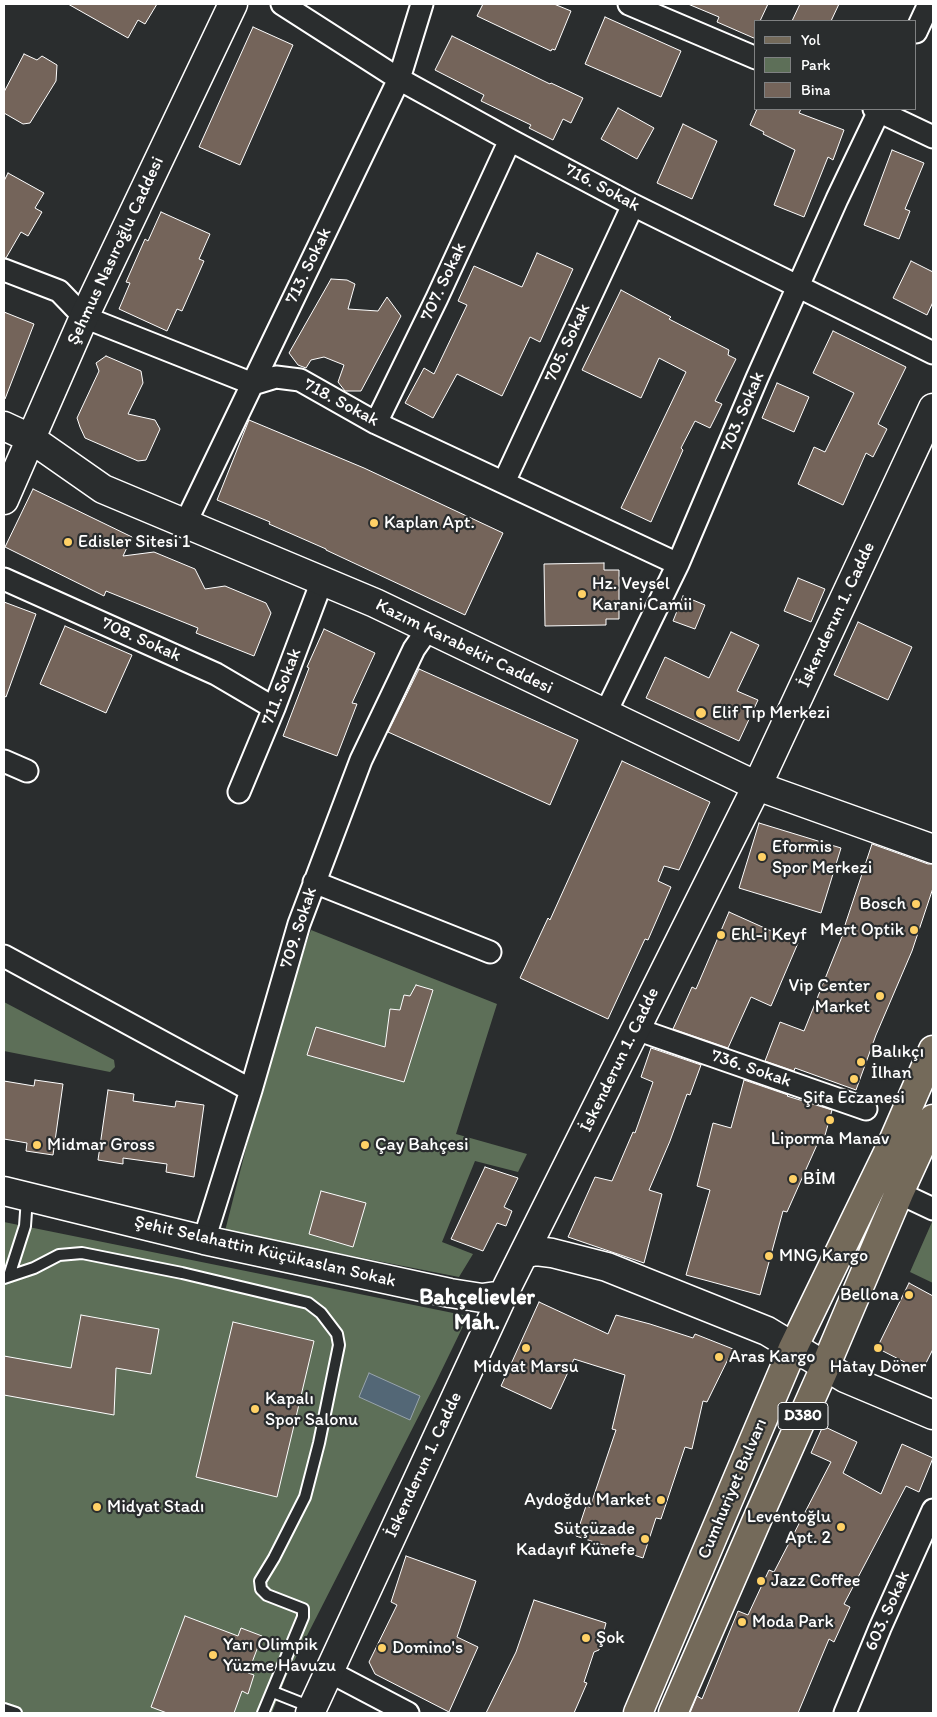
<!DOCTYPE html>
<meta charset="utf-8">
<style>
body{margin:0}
#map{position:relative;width:937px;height:1717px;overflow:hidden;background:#2a2d2e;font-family:Itim,sans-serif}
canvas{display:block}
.frame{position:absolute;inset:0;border:5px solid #fff;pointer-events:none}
.legend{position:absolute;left:754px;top:20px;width:162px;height:90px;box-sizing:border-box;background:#2a2d2e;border:1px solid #7f8182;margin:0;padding:6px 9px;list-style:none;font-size:15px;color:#fff}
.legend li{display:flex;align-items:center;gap:10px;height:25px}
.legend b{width:25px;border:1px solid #7f8182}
</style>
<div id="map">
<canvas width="937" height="1717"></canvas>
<div class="frame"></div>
<ul class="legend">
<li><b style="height:6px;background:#746a5a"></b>Yol</li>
<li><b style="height:14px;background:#5d6f58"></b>Park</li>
<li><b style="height:14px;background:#74645a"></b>Bina</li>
</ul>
</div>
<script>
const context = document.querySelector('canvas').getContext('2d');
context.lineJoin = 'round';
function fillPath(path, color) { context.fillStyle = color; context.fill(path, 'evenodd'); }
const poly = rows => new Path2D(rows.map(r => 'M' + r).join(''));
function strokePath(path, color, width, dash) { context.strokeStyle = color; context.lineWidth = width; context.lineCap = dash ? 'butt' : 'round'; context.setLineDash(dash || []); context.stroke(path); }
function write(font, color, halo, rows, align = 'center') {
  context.font = font + ' Itim,sans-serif'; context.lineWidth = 4.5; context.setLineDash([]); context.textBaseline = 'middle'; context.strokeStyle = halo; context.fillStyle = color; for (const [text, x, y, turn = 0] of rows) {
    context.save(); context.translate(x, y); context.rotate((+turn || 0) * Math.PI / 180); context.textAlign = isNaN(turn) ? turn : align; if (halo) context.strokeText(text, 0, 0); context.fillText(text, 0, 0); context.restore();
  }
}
fillPath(poly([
 [311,930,497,1004,456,1134,527,1154,518,1172,475,1161,442,1242,473,1254,459,1277,225,1231,275,1034],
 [4,1002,114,1060,115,1067,110,1072,4,1051],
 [4,1222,468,1316,435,1384,286,1677,272,1713,4,1713],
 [932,1222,933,1222,933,1283,910,1272]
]), '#5d6f58');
const water = poly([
 [369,1373,420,1396,410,1420,359,1397,369,1373]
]);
fillPath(water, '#536776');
strokePath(water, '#98a4ad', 1);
const building = poly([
 [68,4,157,4,145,24,138,20,128,38,68,4],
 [483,4,554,4,571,11,555,50,552,49,551,51,477,16,483,4],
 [688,4,768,4,760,21,756,21,756,39,717,22,719,17,688,4],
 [800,4,839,4,831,21,792,21,800,4],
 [605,17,681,51,661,97,585,64,605,17],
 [253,27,293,45,240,165,199,147,253,27],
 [452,36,550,84,551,83,583,98,571,123,563,119,553,140,529,128,531,125,481,101,484,95,435,70,452,36],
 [24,54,37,60,42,56,57,65,56,81,30,123,23,124,4,113,4,92,24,54],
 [618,108,654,128,637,159,601,139,618,108],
 [757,109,801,109,799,113,844,130,833,160,828,157,804,217,774,205,795,150,763,134,764,132,750,125,757,109],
 [683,124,717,141,692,199,657,183,683,124],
 [892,150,924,163,905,209,910,211,899,239,864,225,892,150],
 [8,173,44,193,35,208,42,212,28,236,21,232,6,258,4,258,4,181,8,173],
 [161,212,210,234,199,259,204,261,182,311,177,309,167,331,119,309,130,283,126,282,145,239,148,241,161,212],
 [537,253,573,269,540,342,530,337,502,396,457,374,433,418,405,403,424,368,434,374,467,305,458,301,474,266,522,287,537,253],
 [911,261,933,272,933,302,927,315,893,298,911,261],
 [331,279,347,280,355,284,348,309,378,311,387,297,401,316,361,391,345,391,338,382,344,365,324,357,311,360,306,368,298,365,289,353,331,279],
 [621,290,671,317,669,319,729,350,728,355,736,359,715,401,722,404,710,428,695,421,681,448,683,450,651,522,621,508,686,372,659,358,641,398,582,370,621,290],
 [4,312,34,324,5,399,4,399,4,312],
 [833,331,906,367,878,424,887,429,873,457,866,453,843,505,798,484,814,447,825,452,854,393,813,373,833,331],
 [106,356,141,371,143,383,128,414,155,420,160,429,146,460,138,461,85,438,80,427,77,418,99,371,96,363,106,356],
 [777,383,809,397,794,432,762,418,777,383],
 [249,420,364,468,503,533,465,615,326,550,326,549,269,524,270,522,217,500,249,420],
 [33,489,132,537,123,556,154,552,195,569,205,589,225,586,266,603,271,613,254,656,196,633,198,628,106,591,104,596,5,547,33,489],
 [604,563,604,570,619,570,619,619,606,619,606,625,545,626,544,564,604,563],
 [798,578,825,589,811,622,784,611,798,578],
 [683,596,705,605,695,629,673,621,683,596],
 [4,602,36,614,6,697,4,696,4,602],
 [858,622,912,647,888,700,834,675,858,622],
 [65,626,132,655,106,713,40,684,65,626],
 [324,629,375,653,352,703,357,704,337,756,283,736,309,668,307,667,324,629],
 [731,632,759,645,737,691,758,700,739,741,646,698,665,657,709,678,731,632],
 [419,669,578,740,550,805,388,732,419,669],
 [622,761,710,802,679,870,664,866,658,881,671,887,648,940,645,939,608,1019,520,978,548,918,550,920,622,761],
 [759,823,841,848,821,913,739,888,759,823],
 [872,844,928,864,933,864,933,888,912,951,876,1035,856,1090,795,1068,794,1071,765,1061,780,1022,804,1031,845,929,844,928,872,844],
 [729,912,798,943,771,1006,751,997,728,1048,673,1029,692,987,696,989,729,912],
 [416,985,433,990,404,1082,307,1055,316,1027,385,1047,390,1009,400,1010,404,995,410,996,416,985],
 [651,1048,701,1065,690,1095,687,1094,670,1141,649,1190,662,1194,644,1263,568,1237,595,1177,612,1181,633,1132,635,1133,653,1082,641,1077,651,1048],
 [35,1080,63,1084,53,1155,26,1151,27,1143,4,1139,4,1081,34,1086,35,1080],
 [744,1080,788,1095,787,1096,832,1110,824,1139,820,1138,787,1212,783,1211,760,1295,686,1275,710,1190,697,1186,713,1123,731,1128,744,1080],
 [108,1090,134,1094,133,1101,175,1107,176,1101,204,1105,194,1177,166,1172,167,1164,123,1158,123,1164,98,1160,108,1090],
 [485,1167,518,1178,504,1207,512,1211,506,1226,497,1223,483,1251,451,1239,485,1167],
 [321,1191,366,1203,353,1247,309,1234,321,1191],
 [909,1283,933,1296,933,1349,922,1371,877,1348,909,1283],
 [539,1302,608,1334,616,1315,650,1324,693,1338,695,1334,733,1349,707,1402,703,1401,692,1449,685,1447,661,1519,656,1518,643,1558,576,1536,586,1506,590,1507,616,1430,612,1429,625,1375,574,1359,551,1409,501,1386,539,1302],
 [81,1315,159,1329,151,1374,116,1368,114,1415,4,1395,4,1356,71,1368,81,1315],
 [233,1322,314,1341,277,1497,196,1477,233,1322],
 [823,1426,857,1442,843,1473,881,1494,902,1444,933,1458,919,1492,906,1486,844,1604,850,1607,834,1642,829,1639,798,1713,690,1713,697,1696,702,1699,738,1611,748,1615,769,1570,774,1572,831,1462,811,1453,823,1426],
 [406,1556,476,1581,457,1637,478,1647,449,1712,375,1674,369,1662,397,1605,391,1602,406,1556],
 [534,1600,606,1623,599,1650,594,1652,584,1682,587,1683,574,1713,486,1713,516,1652,534,1600],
 [185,1616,238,1636,241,1628,262,1636,248,1673,254,1675,248,1694,242,1691,234,1713,167,1713,151,1707,185,1616]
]);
fillPath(building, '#74645a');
strokePath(building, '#fff', 1);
const lane = poly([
 [9,1276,25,1226,27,1198],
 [4,1278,34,1268,59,1255,82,1253,182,1273,308,1303,321,1313,337,1334,339,1345,319,1443,305,1497,274,1558,260,1581,261,1589,267,1595,303,1609,303,1617,263,1713],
 [273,1692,311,1707],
 [4,1709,16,1713]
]);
const street = poly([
 [282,4,399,79,510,140,633,205,933,353],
 [629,4,756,58],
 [916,32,929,4],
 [874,109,933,137],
 [4,270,59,291,84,317,253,384,276,377,300,380,376,423,678,564],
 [376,423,437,298,510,140],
 [504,482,633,205],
 [185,524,399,79,422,4],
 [4,579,216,674,274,708],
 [605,714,678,564,757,378,837,199,880,109],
 [4,761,27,771],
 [239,792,274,708,322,581],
 [314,882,490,952],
 [4,956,251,1090],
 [636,1029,866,1109],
 [899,1193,933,1209],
 [204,1240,251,1090,299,924,361,760,414,649,428,629],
 [328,1671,408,1713],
 [845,1713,880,1628,933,1510]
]);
const secondary = poly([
 [4,426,30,438,103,489,375,603,757,786,933,849],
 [4,500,84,317,233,4],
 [4,1191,204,1240,450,1293,482,1298,503,1295],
 [524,1254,536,1251,552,1253,607,1267,767,1331,845,1378,933,1415],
 [310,1713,503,1295,757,786,933,408]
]);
const primary = poly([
 [638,1713,793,1348,892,1144,933,1050],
 [673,1713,760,1513,825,1367,899,1193,933,1119]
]);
strokePath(lane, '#fff', 14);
strokePath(street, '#fff', 25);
strokePath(secondary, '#fff', 31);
strokePath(primary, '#fff', 31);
strokePath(lane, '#2a2d2e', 10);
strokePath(street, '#2a2d2e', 21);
strokePath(secondary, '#2a2d2e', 28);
strokePath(primary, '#746a5a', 28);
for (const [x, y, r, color] of [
 [374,523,5,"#ffd166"],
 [68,542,5,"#ffd166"],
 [582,594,5,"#ffd166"],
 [701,713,6,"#ffd166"],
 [762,857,5,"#ffd166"],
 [916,904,5,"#ffd166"],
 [914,930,5,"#ffd166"],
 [721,935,5,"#ffd166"],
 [880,996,5,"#ffd166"],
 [861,1062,5,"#ffd166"],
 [854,1079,5,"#ffd166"],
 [830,1120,5,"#ffd166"],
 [37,1145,5,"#ffd166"],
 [365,1145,5,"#ffd166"],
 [793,1179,5,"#ffd166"],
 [769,1256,5,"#ffd166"],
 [909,1295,5,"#ffd166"],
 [526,1348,5,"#ffd166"],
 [878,1348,5,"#ffd166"],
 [719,1357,5,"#ffd166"],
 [255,1409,5,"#ffd166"],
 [661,1500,5,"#ffd166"],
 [97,1507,5,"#ffd166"],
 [841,1527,5,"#ffd166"],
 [645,1539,5,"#ffd166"],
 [761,1581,5,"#ffd166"],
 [742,1622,5,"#ffd166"],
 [586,1638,5,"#ffd166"],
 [382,1648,5,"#ffd166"],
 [213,1655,5,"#ffd166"]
]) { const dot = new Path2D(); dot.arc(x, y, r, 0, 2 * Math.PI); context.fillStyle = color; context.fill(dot); strokePath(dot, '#2a2d2e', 2); }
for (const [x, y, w] of [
 [803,1416,50]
]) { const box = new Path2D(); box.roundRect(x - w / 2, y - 13.5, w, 27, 4); context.fillStyle = '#2a2d2e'; context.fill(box); strokePath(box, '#fff', 1); }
write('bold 16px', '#fff', null, [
 ["D380",803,1416]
]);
write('18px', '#fff', '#2a2d2e', [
 ["716. Sokak",602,188,28],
 ["Şehmus Nasıroğlu Caddesi",116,251,-65],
 ["713. Sokak",309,266,-64],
 ["707. Sokak",444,282,-65],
 ["705. Sokak",568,343,-65],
 ["718. Sokak",341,403,28],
 ["703. Sokak",743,412,-67],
 ["İskenderun 1. Cadde",837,615,-65],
 ["708. Sokak",141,640,24],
 ["Kazım Karabekir Caddesi",464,647,26],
 ["711. Sokak",282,687,-69],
 ["709. Sokak",299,928,-72],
 ["İskenderun 1. Cadde",620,1060,-64],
 ["736. Sokak",751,1069,19],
 ["Şehit Selahattin Küçükaslan Sokak",265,1252,13],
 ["İskenderun 1. Cadde",424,1465,-65],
 ["Cumhuriyet Bulvarı",733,1489,-67],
 ["603. Sokak",888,1611,-66]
]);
write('18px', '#fff', '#2a2d2e', [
 ["Kaplan Apt.",384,523],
 ["Edisler Sitesi 1",78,542],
 ["Hz. Veysel",592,584],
 ["Karani Camii",592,605],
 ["Elif Tıp Merkezi",712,713],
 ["Eformis",772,847],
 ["Spor Merkezi",772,868],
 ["Bosch",906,904,"right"],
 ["Mert Optik",904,930,"right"],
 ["Ehl-i Keyf",731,935],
 ["Vip Center",870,986,"right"],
 ["Market",870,1007,"right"],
 ["Balıkçı",871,1052],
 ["İlhan",871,1073],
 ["Şifa Eczanesi",854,1098,"center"],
 ["Liporma Manav",830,1139,"center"],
 ["Midmar Gross",47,1145],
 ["Çay Bahçesi",375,1145],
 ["BİM",803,1179],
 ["MNG Kargo",779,1256],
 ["Bellona",899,1295,"right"],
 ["Aras Kargo",729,1357],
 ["Midyat Marsu",526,1367,"center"],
 ["Hatay Döner",878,1367,"center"],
 ["Kapalı",265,1399],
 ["Spor Salonu",265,1420],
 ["Aydoğdu Market",651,1500,"right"],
 ["Midyat Stadı",107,1507],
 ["Leventoğlu",831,1517,"right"],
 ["Apt. 2",831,1538,"right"],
 ["Sütçüzade",635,1529,"right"],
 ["Kadayıf Künefe",635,1550,"right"],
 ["Jazz Coffee",771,1581],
 ["Moda Park",752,1622],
 ["Şok",596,1638],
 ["Yarı Olimpik",223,1645],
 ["Yüzme Havuzu",223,1666],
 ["Domino's",392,1648]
], 'left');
write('bold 22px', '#fff', '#2a2d2e', [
 ["Bahçelievler",477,1298],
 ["Mah.",477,1323]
]);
</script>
